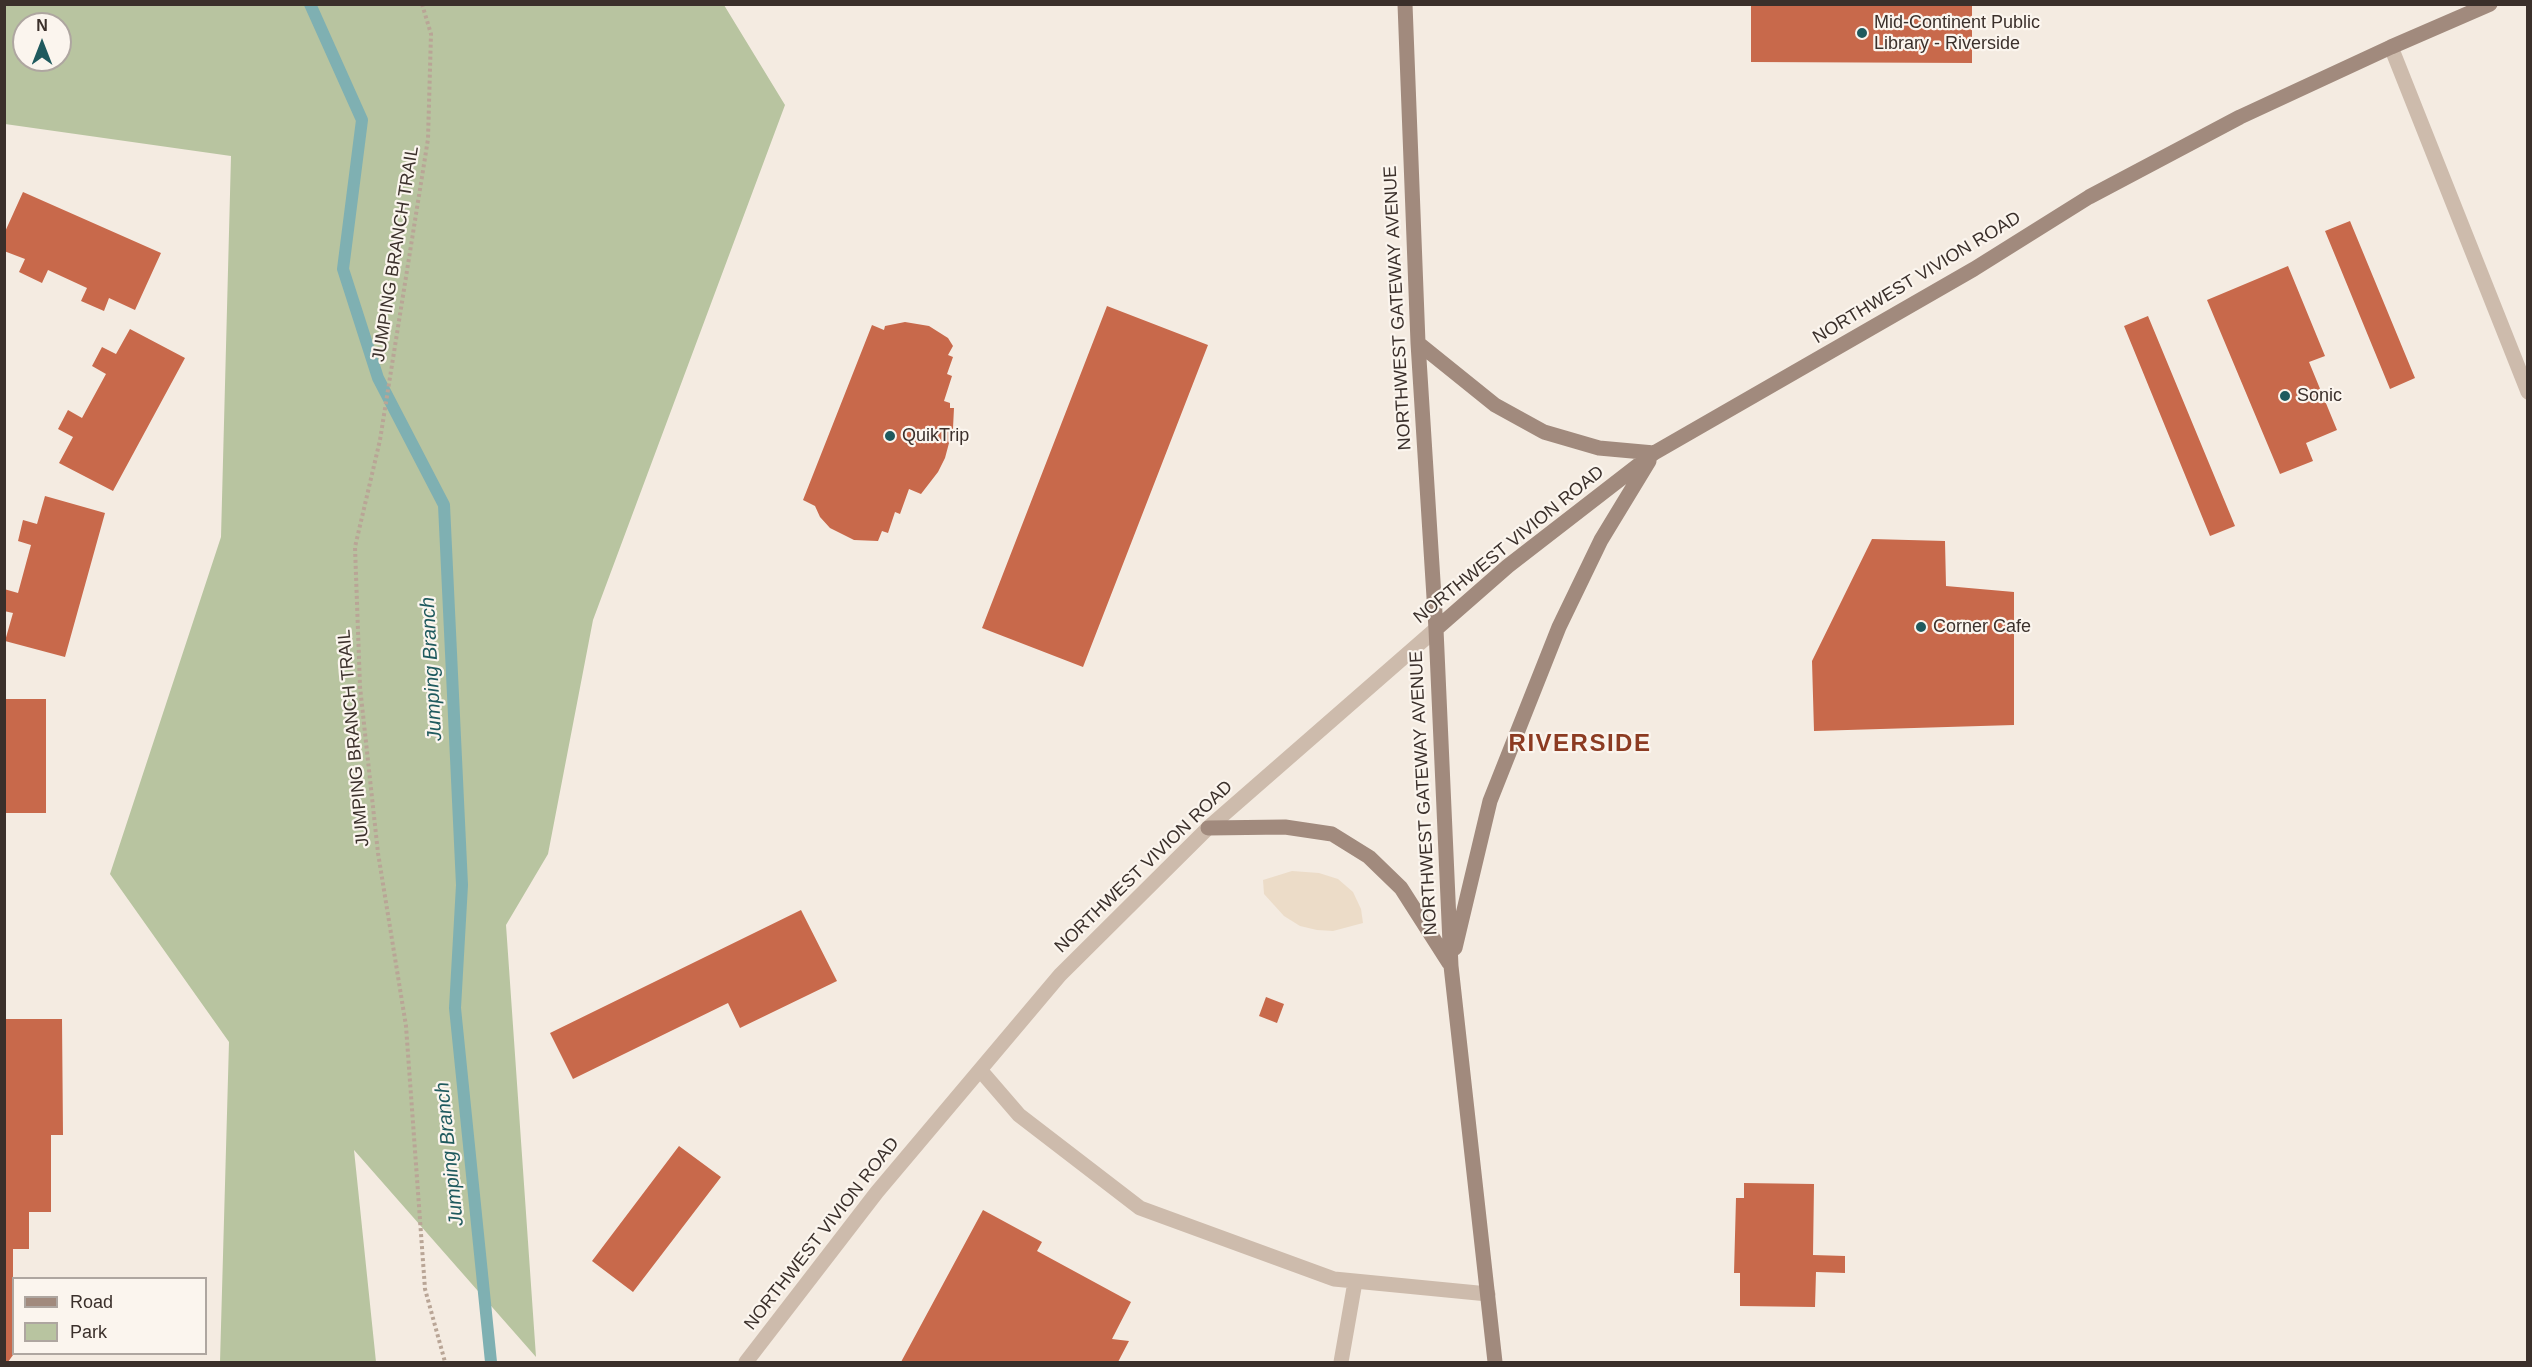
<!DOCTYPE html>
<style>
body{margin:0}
#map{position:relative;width:2532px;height:1367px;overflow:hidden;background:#f4ebe1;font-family:Arial,sans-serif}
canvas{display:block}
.frame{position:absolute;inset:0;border:6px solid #3b302b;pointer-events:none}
.legend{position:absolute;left:12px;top:1277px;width:195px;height:78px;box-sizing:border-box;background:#fbf5ee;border:2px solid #aea6a0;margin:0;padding:8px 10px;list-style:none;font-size:18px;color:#3b302b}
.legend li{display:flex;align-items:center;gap:12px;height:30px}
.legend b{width:30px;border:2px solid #aea6a0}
.north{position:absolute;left:12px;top:12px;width:60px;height:60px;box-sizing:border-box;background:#fbf5ee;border:2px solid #aea6a0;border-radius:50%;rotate:0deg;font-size:16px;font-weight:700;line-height:24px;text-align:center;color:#3b302b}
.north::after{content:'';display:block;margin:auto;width:21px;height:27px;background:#1f5a5e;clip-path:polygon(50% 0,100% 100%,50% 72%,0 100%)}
</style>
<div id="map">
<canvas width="2532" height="1367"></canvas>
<div class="frame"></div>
<ul class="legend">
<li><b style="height:8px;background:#a18a7d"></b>Road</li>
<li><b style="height:16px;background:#b8c4a0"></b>Park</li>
</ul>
<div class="north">N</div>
</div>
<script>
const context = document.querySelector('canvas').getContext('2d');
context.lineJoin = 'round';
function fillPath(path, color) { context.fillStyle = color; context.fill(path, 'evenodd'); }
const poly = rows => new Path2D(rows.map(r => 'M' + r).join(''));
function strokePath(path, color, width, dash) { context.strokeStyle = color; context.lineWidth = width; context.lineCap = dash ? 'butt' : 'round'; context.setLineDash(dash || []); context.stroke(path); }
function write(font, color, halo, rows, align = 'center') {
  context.font = font + ' Arial,sans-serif'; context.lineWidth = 4.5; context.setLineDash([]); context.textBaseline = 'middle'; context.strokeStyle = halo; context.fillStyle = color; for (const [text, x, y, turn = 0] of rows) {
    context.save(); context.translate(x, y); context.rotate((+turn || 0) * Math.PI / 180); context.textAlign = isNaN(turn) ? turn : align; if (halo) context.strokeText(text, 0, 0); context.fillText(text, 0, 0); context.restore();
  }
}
fillPath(poly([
 [5,4,724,5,785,105,593,620,548,854,506,925,536,1357,354,1150,376,1362,220,1362,229,1042,110,874,221,537,231,156,5,124],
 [24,24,60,24,60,60,24,60]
]), '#b8c4a0');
fillPath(poly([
 [1292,871,1319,873,1338,879,1353,892,1361,909,1363,923,1333,931,1317,930,1300,926,1284,916,1264,894,1263,880]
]), '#ecdcc8');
strokePath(poly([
 [310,4,362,120,343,269,378,378,444,505,462,885,455,1008,491,1362]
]), '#7fb0b2', 12);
fillPath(poly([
 [1751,4,1972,4,1972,63,1751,62],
 [23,192,161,253,135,310,109,298,104,311,81,301,87,288,48,270,42,283,19,272,25,259,4,251,4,234],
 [2350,221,2415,378,2390,389,2325,231],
 [2288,266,2325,356,2309,362,2337,430,2306,443,2313,461,2280,474,2207,300],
 [1107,306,1208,345,1083,667,982,628],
 [2148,316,2235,526,2210,536,2124,326],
 [905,322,929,326,948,338,953,346,948,355,953,357,947,374,952,376,944,401,950,403,950,408,954,408,953,428,945,458,938,472,921,494,909,489,900,514,895,512,888,533,882,531,878,541,854,540,830,528,820,517,815,506,803,500,872,325,884,330,885,326],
 [130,329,185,358,113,491,59,463,73,437,58,429,68,410,82,418,106,374,92,366,102,347,116,354],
 [45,496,105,513,65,657,5,641,13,613,4,611,4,589,18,593,31,545,18,541,23,520,37,524],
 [1872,539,1945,541,1946,586,2014,592,2014,725,1814,731,1812,661],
 [4,699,46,699,46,813,4,813],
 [801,910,837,981,740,1028,728,1003,573,1079,550,1033],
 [1266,997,1284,1004,1277,1023,1259,1016],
 [4,1019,62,1019,63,1135,51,1135,51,1212,29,1212,29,1249,13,1249,13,1355,8,1362,4,1362],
 [679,1146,721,1177,633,1292,592,1261],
 [1744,1183,1814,1184,1813,1255,1845,1256,1845,1273,1816,1272,1815,1307,1740,1306,1740,1273,1734,1273,1736,1198,1744,1198],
 [983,1210,1042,1242,1037,1251,1131,1302,1112,1339,1129,1341,1118,1362,901,1362]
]), '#c8694b');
strokePath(poly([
 [422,4,431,34,428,139,380,440,355,547,360,687,378,853,406,1026,425,1289,445,1362]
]), '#b9a596', 4, [3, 3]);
strokePath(poly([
 [981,1071,1019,1115,1140,1208,1334,1279,1488,1294],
 [1341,1362,1355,1282]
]), '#cdbbac', 15);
strokePath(poly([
 [2391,47,2528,392],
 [746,1362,877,1192,1060,975,1208,828,1436,629]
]), '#cdbbac', 15);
strokePath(poly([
 [1405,4,1418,343,1436,629,1451,966,1495,1362],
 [1418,343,1495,405,1544,432,1599,448,1654,453],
 [1436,629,1508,566,1654,453,1974,269,2089,197,2240,117,2391,47,2490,4],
 [1208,828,1285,827,1332,834,1369,857,1401,888,1449,963],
 [1455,948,1490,801,1559,627,1601,540,1649,461]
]), '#a18a7d', 15);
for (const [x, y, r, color] of [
 [1862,33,6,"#1f5a5e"],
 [2285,396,6,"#1f5a5e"],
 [890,436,6,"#1f5a5e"],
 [1921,627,6,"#1f5a5e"]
]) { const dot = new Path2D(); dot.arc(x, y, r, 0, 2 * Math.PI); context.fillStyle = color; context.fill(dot); strokePath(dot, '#fbf5ee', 2); }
write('18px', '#3b302b', '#fbf5ee', [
 ["Mid-Continent Public",1874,23],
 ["Library - Riverside",1874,44],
 ["Sonic",2297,396],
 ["QuikTrip",902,436],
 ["Corner Cafe",1933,627]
], 'left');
write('18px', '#3b302b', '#fbf5ee', [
 ["JUMPING BRANCH TRAIL",396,254,-81],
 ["NORTHWEST VIVION ROAD",1917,278,-31],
 ["NORTHWEST GATEWAY AVENUE",1398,308,-93],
 ["NORTHWEST VIVION ROAD",1509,545,-39],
 ["JUMPING BRANCH TRAIL",354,738,-95],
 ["NORTHWEST GATEWAY AVENUE",1424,793,-93],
 ["NORTHWEST VIVION ROAD",1144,867,-44],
 ["NORTHWEST VIVION ROAD",822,1234,-52]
]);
write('italic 20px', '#1f5a5e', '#fbf5ee', [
 ["Jumping Branch",432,669,-93],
 ["Jumping Branch",450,1154,-96]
]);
context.letterSpacing = '1.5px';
write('bold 24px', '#8c3b22', '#fbf5ee', [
 ["RIVERSIDE",1580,744]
]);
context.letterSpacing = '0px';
</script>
